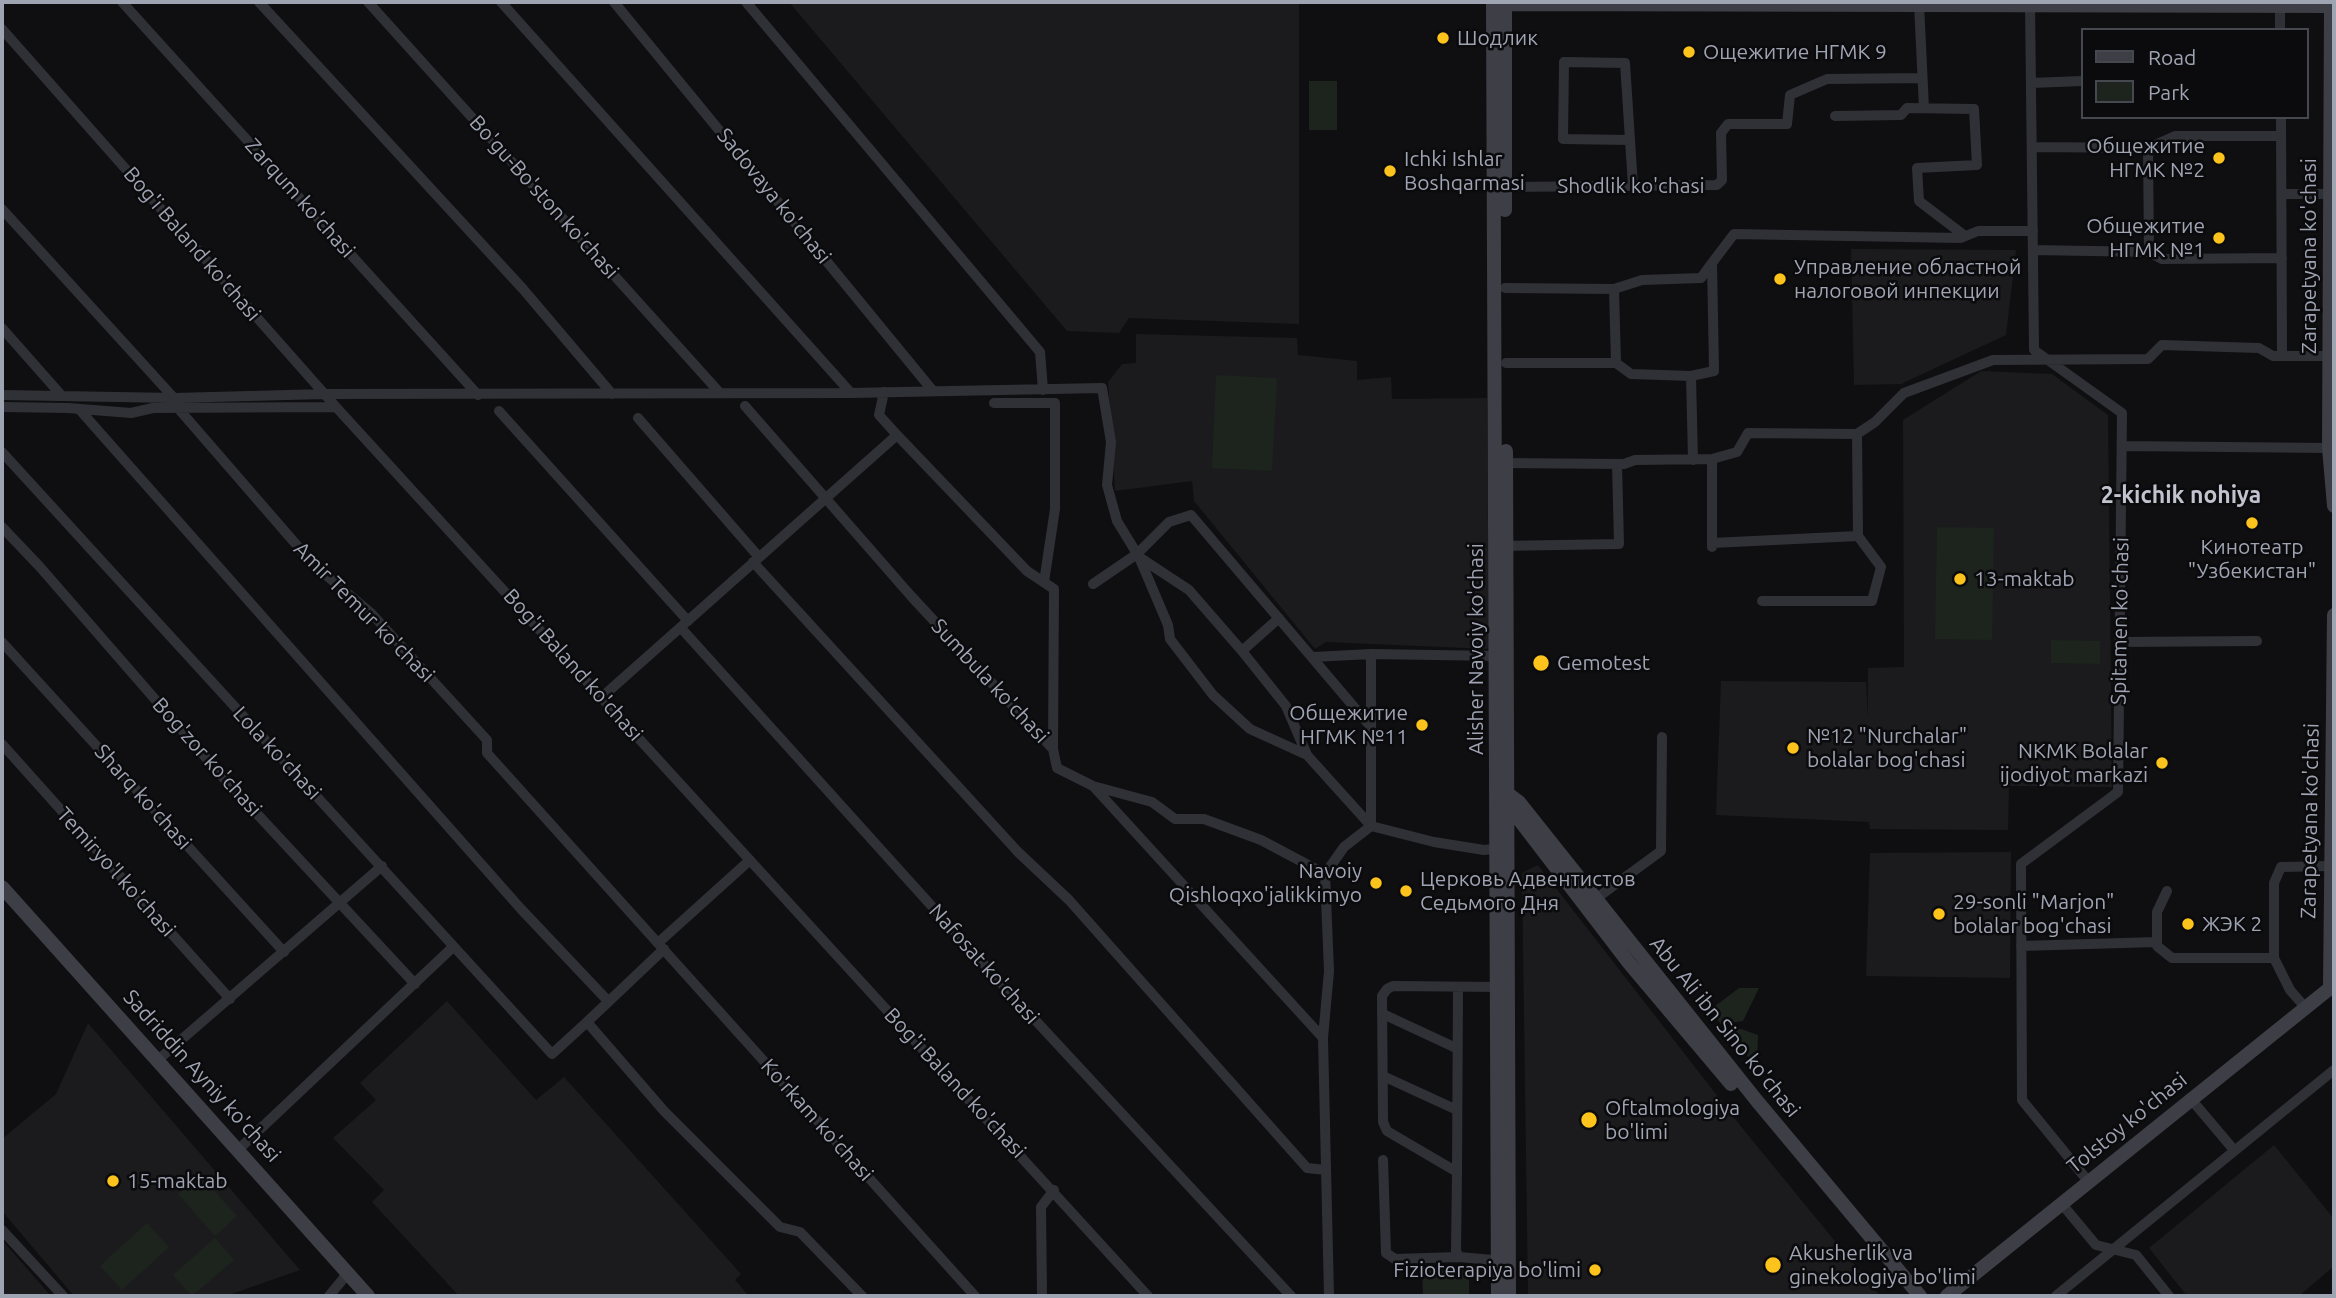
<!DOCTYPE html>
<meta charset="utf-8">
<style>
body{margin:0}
#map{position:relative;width:2336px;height:1298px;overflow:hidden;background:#0f0f11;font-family:Ubuntu,sans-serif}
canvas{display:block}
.frame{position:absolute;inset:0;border:4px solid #9fa4b3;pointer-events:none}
.legend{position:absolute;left:2081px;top:28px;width:228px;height:91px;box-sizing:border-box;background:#0b0a0c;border:2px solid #46484f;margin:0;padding:9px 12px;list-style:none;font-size:21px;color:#9fa4b3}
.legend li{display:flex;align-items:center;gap:14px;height:35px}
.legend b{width:35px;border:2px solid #46484f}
</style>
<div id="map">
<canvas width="2336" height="1298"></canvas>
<div class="frame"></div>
<ul class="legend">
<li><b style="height:9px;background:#3e3f46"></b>Road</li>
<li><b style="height:19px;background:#1c241d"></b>Park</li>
</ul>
</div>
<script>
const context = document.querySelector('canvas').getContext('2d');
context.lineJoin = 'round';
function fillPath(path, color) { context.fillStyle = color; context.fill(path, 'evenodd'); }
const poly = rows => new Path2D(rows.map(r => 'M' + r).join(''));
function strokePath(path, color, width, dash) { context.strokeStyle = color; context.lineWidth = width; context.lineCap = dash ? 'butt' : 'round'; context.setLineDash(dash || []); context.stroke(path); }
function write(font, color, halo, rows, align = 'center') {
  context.font = font + ' Ubuntu,sans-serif'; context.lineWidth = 5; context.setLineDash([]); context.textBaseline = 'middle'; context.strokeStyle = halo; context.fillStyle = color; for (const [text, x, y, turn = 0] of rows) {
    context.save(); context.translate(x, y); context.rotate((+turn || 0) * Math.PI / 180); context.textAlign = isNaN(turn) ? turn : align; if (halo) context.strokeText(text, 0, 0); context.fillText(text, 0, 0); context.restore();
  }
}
fillPath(poly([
 [789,2,1299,2,1299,324,1129,318,1119,333,1067,331],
 [1851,249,2016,250,2006,335,1901,384,1854,385],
 [1136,334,1297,338,1298,355,1357,361,1357,380,1391,377,1392,399,1487,398,1489,649,1326,642,1315,649,1194,501,1192,481,1115,491,1108,382,1122,364,1136,363],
 [1981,371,2052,374,2108,415,2112,787,2009,786,2008,830,1870,829,1869,822,1716,815,1721,681,1866,682,1868,718,1868,668,1904,667,1903,420],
 [2011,852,2010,978,1866,976,1870,853],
 [1538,865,1743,1129,1880,1296,1528,1296,1522,873],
 [447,1001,536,1100,564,1077,741,1274,735,1280,749,1296,459,1296,372,1202,384,1190,333,1138,376,1100,360,1083],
 [88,1023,198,1151,300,1270,226,1296,74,1296,2,1211,2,1139,56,1094],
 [2274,1145,2334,1219,2334,1266,2299,1296,2187,1296,2149,1248],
 [2,1240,51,1296,2,1296]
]), '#1b1b1e');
fillPath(poly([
 [1309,81,1337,81,1337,130,1309,130],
 [1216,375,1277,378,1272,471,1212,468],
 [1937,527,1994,528,1992,640,1935,639],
 [2051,640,2100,641,2100,664,2051,663],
 [1739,988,1759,988,1743,1021,1721,1024,1710,1010],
 [1741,1029,1758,1035,1757,1068,1727,1031],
 [200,1175,237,1216,215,1236,178,1194],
 [147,1223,169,1247,122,1290,100,1266],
 [215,1238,234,1260,192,1296,173,1275],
 [1469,1268,1469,1296,1423,1296,1422,1269]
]), '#1c241d');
strokePath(poly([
 [122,2,478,395],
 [259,2,523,289,612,394],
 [368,2,720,393],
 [501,2,851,393],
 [614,2,933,391],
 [746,2,1040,352,1043,390],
 [2030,2,2034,350,2122,413,2118,792,2021,864,2022,1100,2088,1181],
 [1919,4,1924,108],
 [2280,6,2280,30],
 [2,29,336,407,1148,1296],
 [2031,83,2082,81],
 [1835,116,1901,115,1907,108,1974,109,1977,165,1917,168,1919,201,1965,236],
 [2281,117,2282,356],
 [1630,140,1563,139,1564,62,1625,63,1630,140,1633,186],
 [2032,147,2148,148,2175,136,2281,136],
 [2148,148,2149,252],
 [1505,187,1717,185,1722,180,1721,133,1728,124,1787,124,1790,95,1827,79,1922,78],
 [2282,194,2330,194],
 [2,209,174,398],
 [2033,250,2149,252,2162,259,2282,258],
 [1505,288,1614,289,1642,280,1701,278,1712,263],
 [1614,289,1616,363],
 [2,328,62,396],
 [1506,363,1616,363,1631,374,1691,376,1714,371,1712,263,1734,234,1961,238,1978,231,2033,231],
 [1691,376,1693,460],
 [2,395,174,398,325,394,851,393,1102,388,1111,442,1107,485,1117,521,1139,557,1168,625,1170,639,1213,695,1250,729,1307,755,1371,826],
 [994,403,1055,403,1055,509,1044,582],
 [745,406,911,596,1053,749,1057,768,1093,786,1323,1038],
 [2,407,68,408,131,413,153,408,336,407],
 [177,407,314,565,371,613,487,740,487,753,975,1296],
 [79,409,521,909,608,1001],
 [499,411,688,621],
 [638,418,758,556],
 [1857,434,1875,422,1904,393,1993,360,2148,359,2162,345,2259,348,2273,356,2329,356],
 [1857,434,1858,536],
 [897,435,1027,571,1054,589,1053,749],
 [2122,446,2329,448],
 [2,452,552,1054,587,1022],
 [1499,463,1624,464,1635,460,1712,459,1737,452,1748,433,1857,434],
 [2,527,40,567,220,774,415,984],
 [1712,543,1858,536],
 [1499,546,1619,544,1617,464],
 [1712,547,1712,459],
 [1139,557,1189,590,1242,651,1286,706,1307,755],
 [753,562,1018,852,1069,900,1307,1168,1326,1170],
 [1093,584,1137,554,1169,522,1191,515,1371,727],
 [1762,601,1872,601,1881,567,1858,536],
 [681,628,1011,994,1291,1296],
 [2,642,284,952],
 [2120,642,2257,641],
 [1242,651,1279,618],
 [1371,654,1371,826],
 [1313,657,1371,654,1497,656],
 [602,697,897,435,879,415,884,392],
 [2,744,230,999],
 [1093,786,1152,802,1175,819,1204,819,1261,840,1325,874],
 [2167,891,2157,912,2157,946,2172,958,2274,958],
 [1590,903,1661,851,1662,737],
 [658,943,750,860],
 [2021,946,2157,942],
 [664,949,587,1022,664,1111,780,1227,800,1232,862,1296],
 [1502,987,1393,986,1387,989,1382,996,1383,1122,1387,1131,1457,1172,1456,1251,1459,1257,1505,1261],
 [2304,1006,2290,990,2274,958,2274,883,2281,867,2330,866],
 [1383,1014,1456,1048],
 [159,1059,382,866],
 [1383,1076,1457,1110],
 [2190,1098,2234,1150],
 [239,1149,453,947],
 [1383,1160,1386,1253,1395,1259,1459,1257],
 [1457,1172,1458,987],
 [2061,1203,2096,1245,2136,1255,2169,1296],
 [2,1230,63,1296],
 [329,1296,348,1273],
 [1042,1296,1041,1207,1054,1190],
 [1329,1296,1323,1038,1329,971,1325,874,1344,847,1371,826,1434,842,1484,850,1502,848],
 [2056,1296,2334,1070]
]), '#303136', 10);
strokePath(poly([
 [1493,2,1498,1296],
 [1505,4,2334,6],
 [2331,6,2329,448,2334,506],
 [1505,210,1505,2],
 [1506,451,1509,1296],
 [1503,790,1519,802,1757,1101,1920,1296],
 [1508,805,1629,963,1731,1084],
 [2,887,368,1296],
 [2330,985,2334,615],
 [1947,1296,2334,985]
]), '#3e3f46', 14);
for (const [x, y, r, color] of [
 [1443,38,7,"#fcc31c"],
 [1689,52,7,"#fcc31c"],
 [2219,158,7,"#fcc31c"],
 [1390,171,7,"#fcc31c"],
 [2219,238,7,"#fcc31c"],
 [1780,279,7,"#fcc31c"],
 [2252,523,7,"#fcc31c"],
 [1960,579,7,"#fcc31c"],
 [1541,663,9,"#fcc31c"],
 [1422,725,7,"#fcc31c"],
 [1793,748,7,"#fcc31c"],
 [2162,763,7,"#fcc31c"],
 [1376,883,7,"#fcc31c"],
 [1406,891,7,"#fcc31c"],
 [1939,914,7,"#fcc31c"],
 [2188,924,7,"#fcc31c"],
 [1589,1120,9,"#fcc31c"],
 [113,1181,7,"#fcc31c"],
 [1773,1265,9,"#fcc31c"],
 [1595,1270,7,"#fcc31c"]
]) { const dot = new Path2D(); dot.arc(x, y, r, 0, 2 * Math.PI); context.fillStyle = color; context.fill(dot); strokePath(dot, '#0b0a0c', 2.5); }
write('21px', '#9fa4b3', '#0b0a0c', [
 ["Шодлик",1457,38],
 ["Ощежитие НГМК 9",1703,52],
 ["Общежитие",2205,146,"right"],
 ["НГМК №2",2205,170,"right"],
 ["Ichki Ishlar",1404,159],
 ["Boshqarmasi",1404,183],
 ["Общежитие",2205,226,"right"],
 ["НГМК №1",2205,250,"right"],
 ["Управление областной",1794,267],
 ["налоговой инпекции",1794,291],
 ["Кинотеатр",2252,547,"center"],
 ["\"Узбекистан\"",2252,571,"center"],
 ["13-maktab",1974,579],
 ["Gemotest",1557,663],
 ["Общежитие",1408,713,"right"],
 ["НГМК №11",1408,737,"right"],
 ["№12 \"Nurchalar\"",1807,736],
 ["bolalar bog'chasi",1807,760],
 ["NKMK Bolalar",2148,751,"right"],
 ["ijodiyot markazi",2148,775,"right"],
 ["Navoiy",1362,871,"right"],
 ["Qishloqxo'jalikkimyo",1362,895,"right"],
 ["Церковь Адвентистов",1420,879],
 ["Седьмого Дня",1420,903],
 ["29-sonli \"Marjon\"",1953,902],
 ["bolalar bog'chasi",1953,926],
 ["ЖЭК 2",2202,924],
 ["Oftalmologiya",1605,1108],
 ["bo'limi",1605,1132],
 ["15-maktab",127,1181],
 ["Akusherlik va",1789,1253],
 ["ginekologiya bo'limi",1789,1277],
 ["Fizioterapiya bo'limi",1581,1270,"right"]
], 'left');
write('21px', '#9fa4b3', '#0b0a0c', [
 ["Shodlik ko'chasi",1631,186],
 ["Sadovaya ko'chasi",774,196,51],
 ["Bo'gu-Bo'ston ko'chasi",544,197,48],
 ["Zarqum ko'chasi",300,198,48],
 ["Bog'i Baland ko'chasi",192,244,49],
 ["Zarapetyana ko'chasi",2309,256,-90],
 ["Amir Temur ko'chasi",364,612,45],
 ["Spitamen ko'chasi",2120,621,-89],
 ["Alisher Navoiy ko'chasi",1476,649,-90],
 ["Bog'i Baland ko'chasi",573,665,48],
 ["Sumbula ko'chasi",990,681,47],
 ["Lola ko'chasi",277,753,47],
 ["Bog'zor ko'chasi",207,757,48],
 ["Sharq ko'chasi",143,797,48],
 ["Zarapetyana ko'chasi",2310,821,-89],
 ["Temiryo'l ko'chasi",116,872,48],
 ["Nafosat ko'chasi",984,964,48],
 ["Abu Ali ibn Sino ko'chasi",1725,1027,51],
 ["Sadriddin Ayniy ko'chasi",202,1076,48],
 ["Bog'i Baland ko'chasi",955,1083,47],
 ["Ko'rkam ko'chasi",817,1120,48],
 ["Tolstoy ko'chasi",2127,1123,-39]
]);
write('bold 23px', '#c1c3cf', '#0b0a0c', [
 ["2-kichik nohiya",2181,495]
]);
</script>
